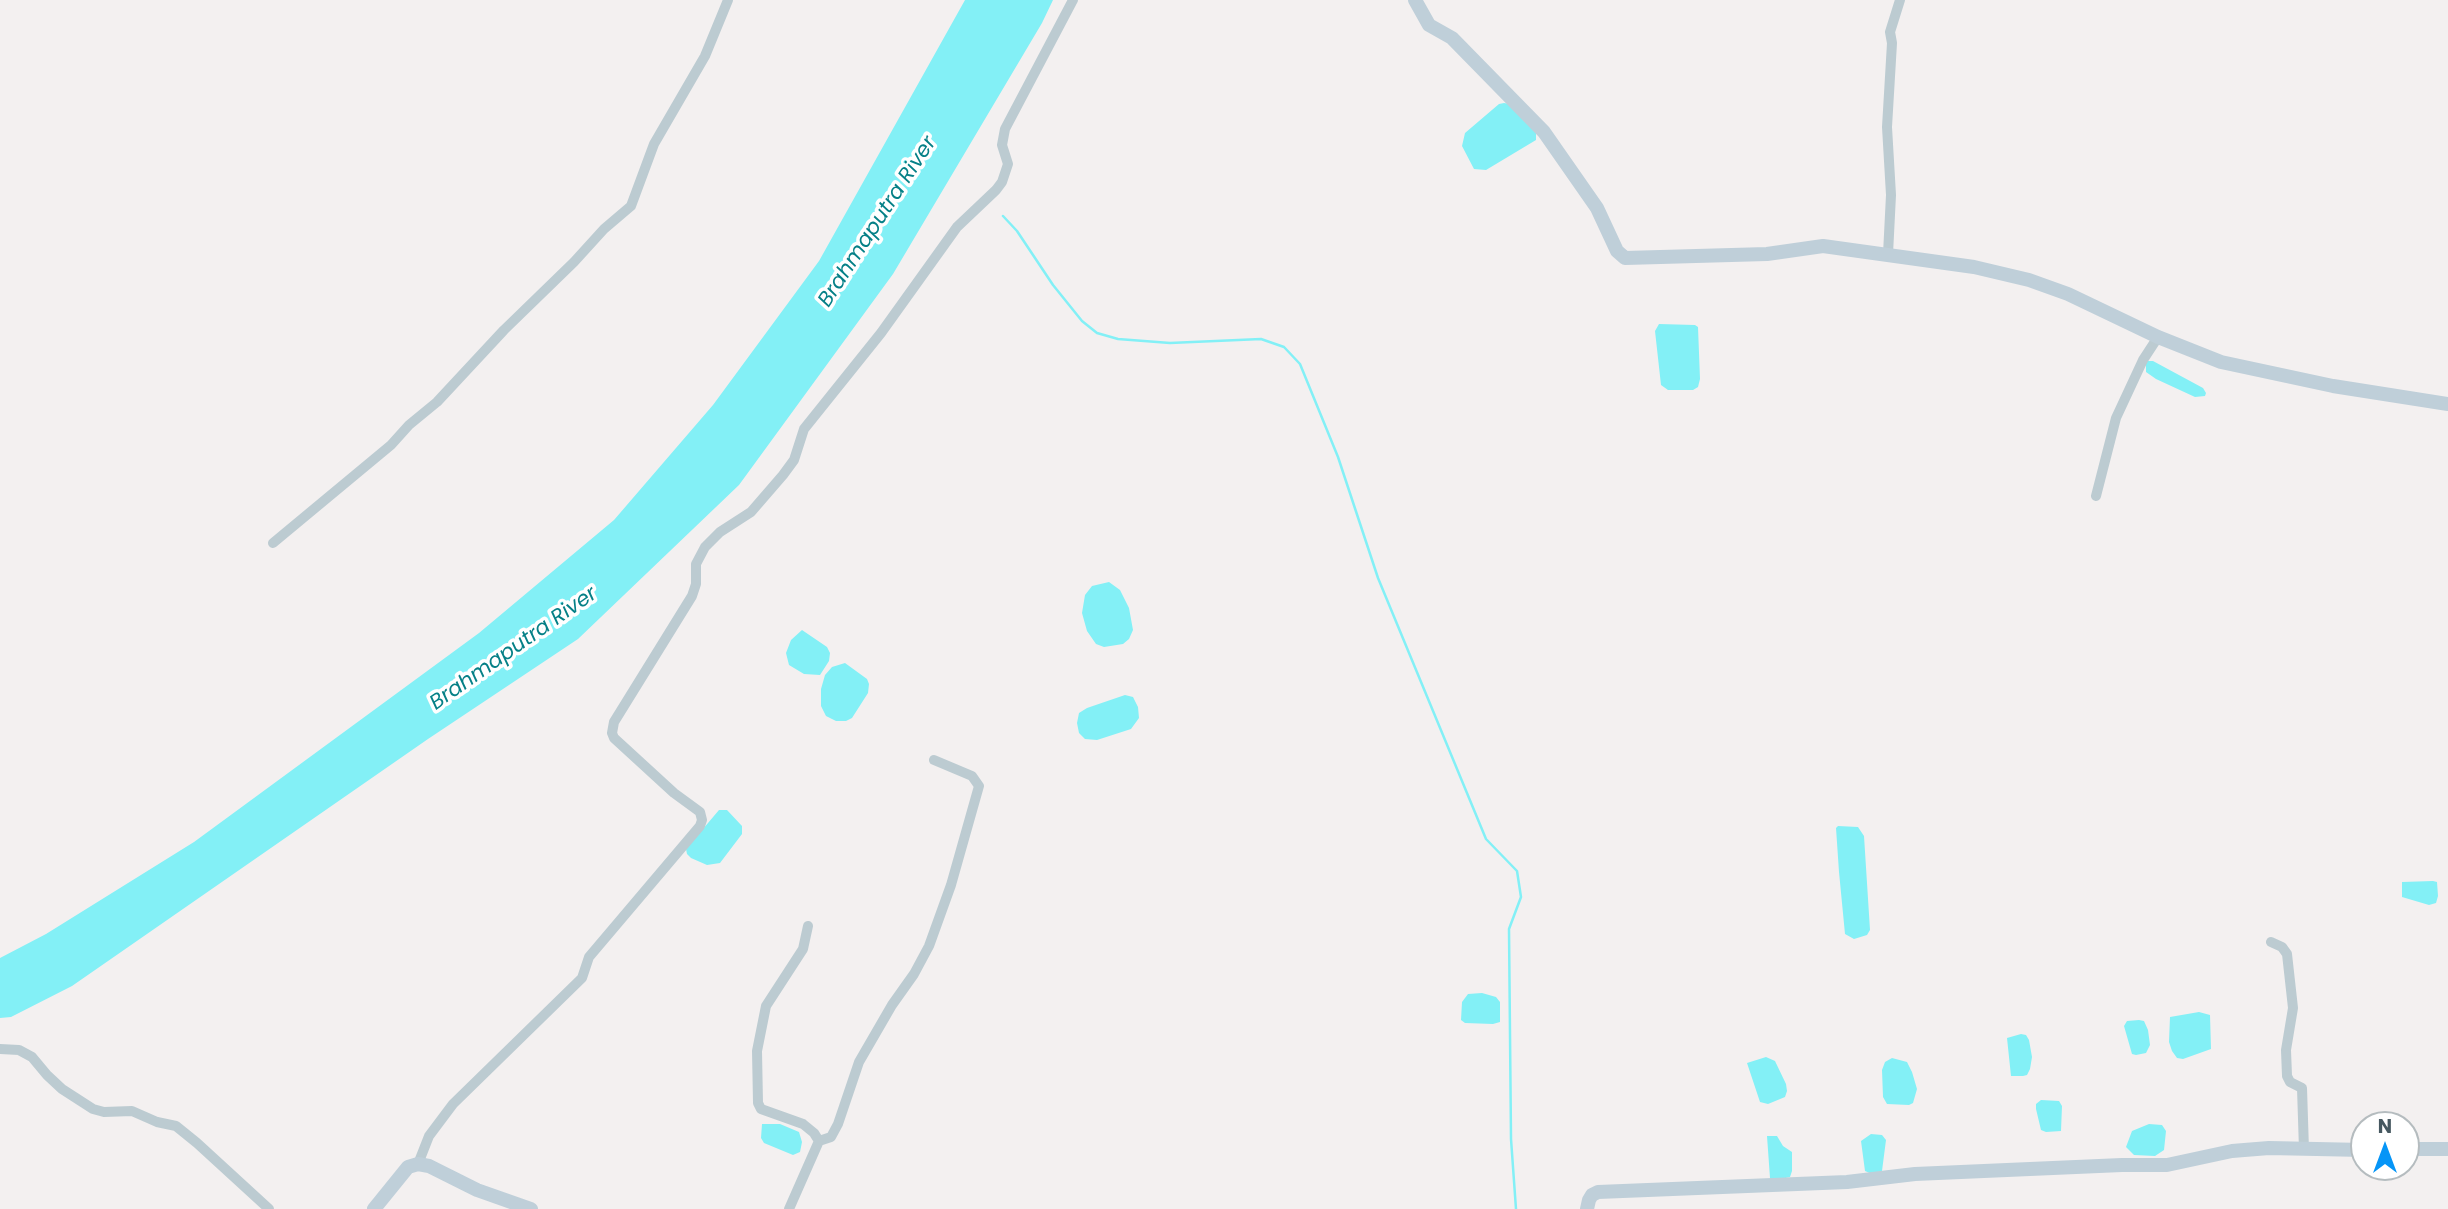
<!DOCTYPE html>
<style>
body{margin:0}
#map{position:relative;width:2448px;height:1209px;overflow:hidden;background:#f3f0f0;font-family:Poppins,sans-serif}
canvas{display:block}
.north{position:absolute;left:2350px;top:1111px;width:70px;height:70px;box-sizing:border-box;background:#fff;border:2px solid #b5bcbf;border-radius:50%;rotate:0deg;font-size:19px;font-weight:700;line-height:28px;text-align:center;color:#465860}
.north::after{content:'';display:block;margin:auto;width:24px;height:32px;background:#0595f7;clip-path:polygon(50% 0,100% 100%,50% 72%,0 100%)}
</style>
<div id="map">
<canvas width="2448" height="1209"></canvas>
<div class="north">N</div>
</div>
<script>
const context = document.querySelector('canvas').getContext('2d');
context.lineJoin = 'round';
function fillPath(path, color) { context.fillStyle = color; context.fill(path, 'evenodd'); }
const poly = rows => new Path2D(rows.map(r => 'M' + r).join(''));
function strokePath(path, color, width, dash) { context.strokeStyle = color; context.lineWidth = width; context.lineCap = dash ? 'butt' : 'round'; context.setLineDash(dash || []); context.stroke(path); }
function write(font, color, halo, rows, align = 'center') {
  context.font = font + ' Poppins,sans-serif'; context.lineWidth = 7; context.setLineDash([]); context.textBaseline = 'middle'; context.strokeStyle = halo; context.fillStyle = color; for (const [text, x, y, turn = 0] of rows) {
    context.save(); context.translate(x, y); context.rotate((+turn || 0) * Math.PI / 180); context.textAlign = isNaN(turn) ? turn : align; if (halo) context.strokeText(text, 0, 0); context.fillText(text, 0, 0); context.restore();
  }
}
fillPath(poly([
 [965,0,1053,0,1042,23,893,274,739,485,578,639,428,739,72,986,11,1017,0,1018,0,958,46,934,194,842,479,633,614,520,713,405,819,261],
 [1504,103,1510,104,1536,133,1536,140,1486,170,1474,169,1462,146,1465,133,1499,104],
 [1659,324,1695,325,1698,327,1700,379,1698,387,1693,390,1668,390,1661,385,1655,331],
 [2146,361,2153,361,2203,388,2206,393,2205,396,2195,397,2156,379,2146,372],
 [1109,582,1120,590,1129,608,1133,630,1129,639,1123,644,1104,647,1096,644,1087,631,1082,613,1085,595,1092,586],
 [802,630,827,647,830,653,829,661,820,675,804,674,789,665,786,653,791,640],
 [845,663,867,679,869,684,868,693,852,718,846,721,836,721,826,716,821,706,821,689,825,675,832,667],
 [1125,695,1133,697,1138,707,1139,718,1131,729,1097,740,1085,739,1079,733,1077,723,1079,713,1087,708],
 [719,810,727,810,742,826,742,834,720,863,707,865,691,858,687,854,686,849],
 [1838,826,1858,827,1864,836,1870,930,1867,935,1854,939,1845,934,1839,872,1836,828],
 [2433,881,2437,882,2438,896,2436,903,2429,905,2402,897,2402,882],
 [1482,993,1496,997,1500,1002,1500,1022,1493,1024,1465,1023,1461,1020,1462,1002,1468,994],
 [2199,1012,2210,1015,2211,1049,2183,1059,2177,1058,2172,1051,2169,1042,2170,1017],
 [2139,1020,2144,1021,2148,1030,2150,1045,2146,1053,2136,1055,2132,1054,2124,1026,2127,1021],
 [2021,1034,2026,1035,2029,1040,2032,1057,2030,1069,2027,1075,2023,1076,2011,1076,2007,1038],
 [1766,1057,1775,1061,1786,1084,1787,1091,1785,1097,1768,1104,1760,1102,1747,1063],
 [1892,1058,1907,1062,1912,1072,1917,1089,1913,1103,1909,1105,1887,1104,1883,1097,1882,1070,1885,1062],
 [2041,1100,2059,1101,2062,1106,2061,1131,2046,1132,2041,1130,2036,1109,2036,1104],
 [762,1124,780,1124,799,1132,802,1142,800,1152,793,1155,764,1143,761,1138],
 [2149,1124,2162,1125,2166,1131,2164,1150,2155,1156,2134,1155,2126,1147,2132,1131],
 [1871,1134,1882,1135,1886,1140,1882,1171,1872,1174,1865,1171,1861,1141],
 [1767,1136,1777,1136,1783,1146,1792,1152,1792,1171,1790,1177,1773,1181,1770,1178]
]), '#83f0f6');
strokePath(poly([
 [1003,216,1017,231,1053,285,1082,321,1097,333,1118,339,1170,343,1261,339,1284,347,1300,364,1338,457,1378,578,1486,839,1517,871,1521,897,1509,929,1511,1139,1516,1209]
]), '#83f0f6', 2.5);
strokePath(poly([
 [1888,254,1891,195,1887,127,1892,43,1890,32,1900,0],
 [2096,496,2116,418,2143,360,2158,337],
 [273,543,391,445,409,425,437,402,504,330,574,262,604,229,631,206,654,144,705,56,728,0],
 [808,926,803,949,766,1006,757,1051,758,1103,761,1109,803,1124,814,1133,819,1141],
 [2271,942,2282,947,2287,954,2293,1008,2286,1050,2287,1076,2290,1082,2302,1088,2304,1150],
 [0,1049,19,1050,32,1057,47,1075,62,1089,93,1109,104,1112,132,1111,157,1122,176,1126,197,1143,269,1209],
 [418,1164,429,1136,453,1104,582,978,589,957,700,826,702,820,700,812,674,793,614,738,612,733,614,722,692,596,696,584,696,564,705,547,720,532,751,512,783,475,794,460,804,429,881,333,957,227,996,190,1002,182,1008,164,1002,145,1005,129,1073,0],
 [789,1209,819,1141,831,1137,838,1124,859,1062,892,1005,914,974,929,946,951,885,979,786,972,776,934,760]
]), '#bccbd1', 10);
strokePath(poly([
 [1415,0,1429,25,1452,38,1544,132,1597,208,1617,251,1625,258,1767,254,1823,246,1974,267,2029,280,2068,294,2158,337,2221,362,2333,386,2448,404],
 [2406,1149,2448,1149],
 [374,1209,408,1167,418,1164,429,1166,477,1190,531,1209],
 [1587,1209,1589,1200,1592,1195,1598,1192,1847,1182,1915,1174,2122,1165,2167,1165,2232,1151,2269,1148,2364,1150]
]), '#bfcfd9', 14);
write('italic 21px', '#058087', '#fff', [
 ["Brahmaputra River",878,222,-57],
 ["Brahmaputra River",514,649,-35]
]);
</script>
